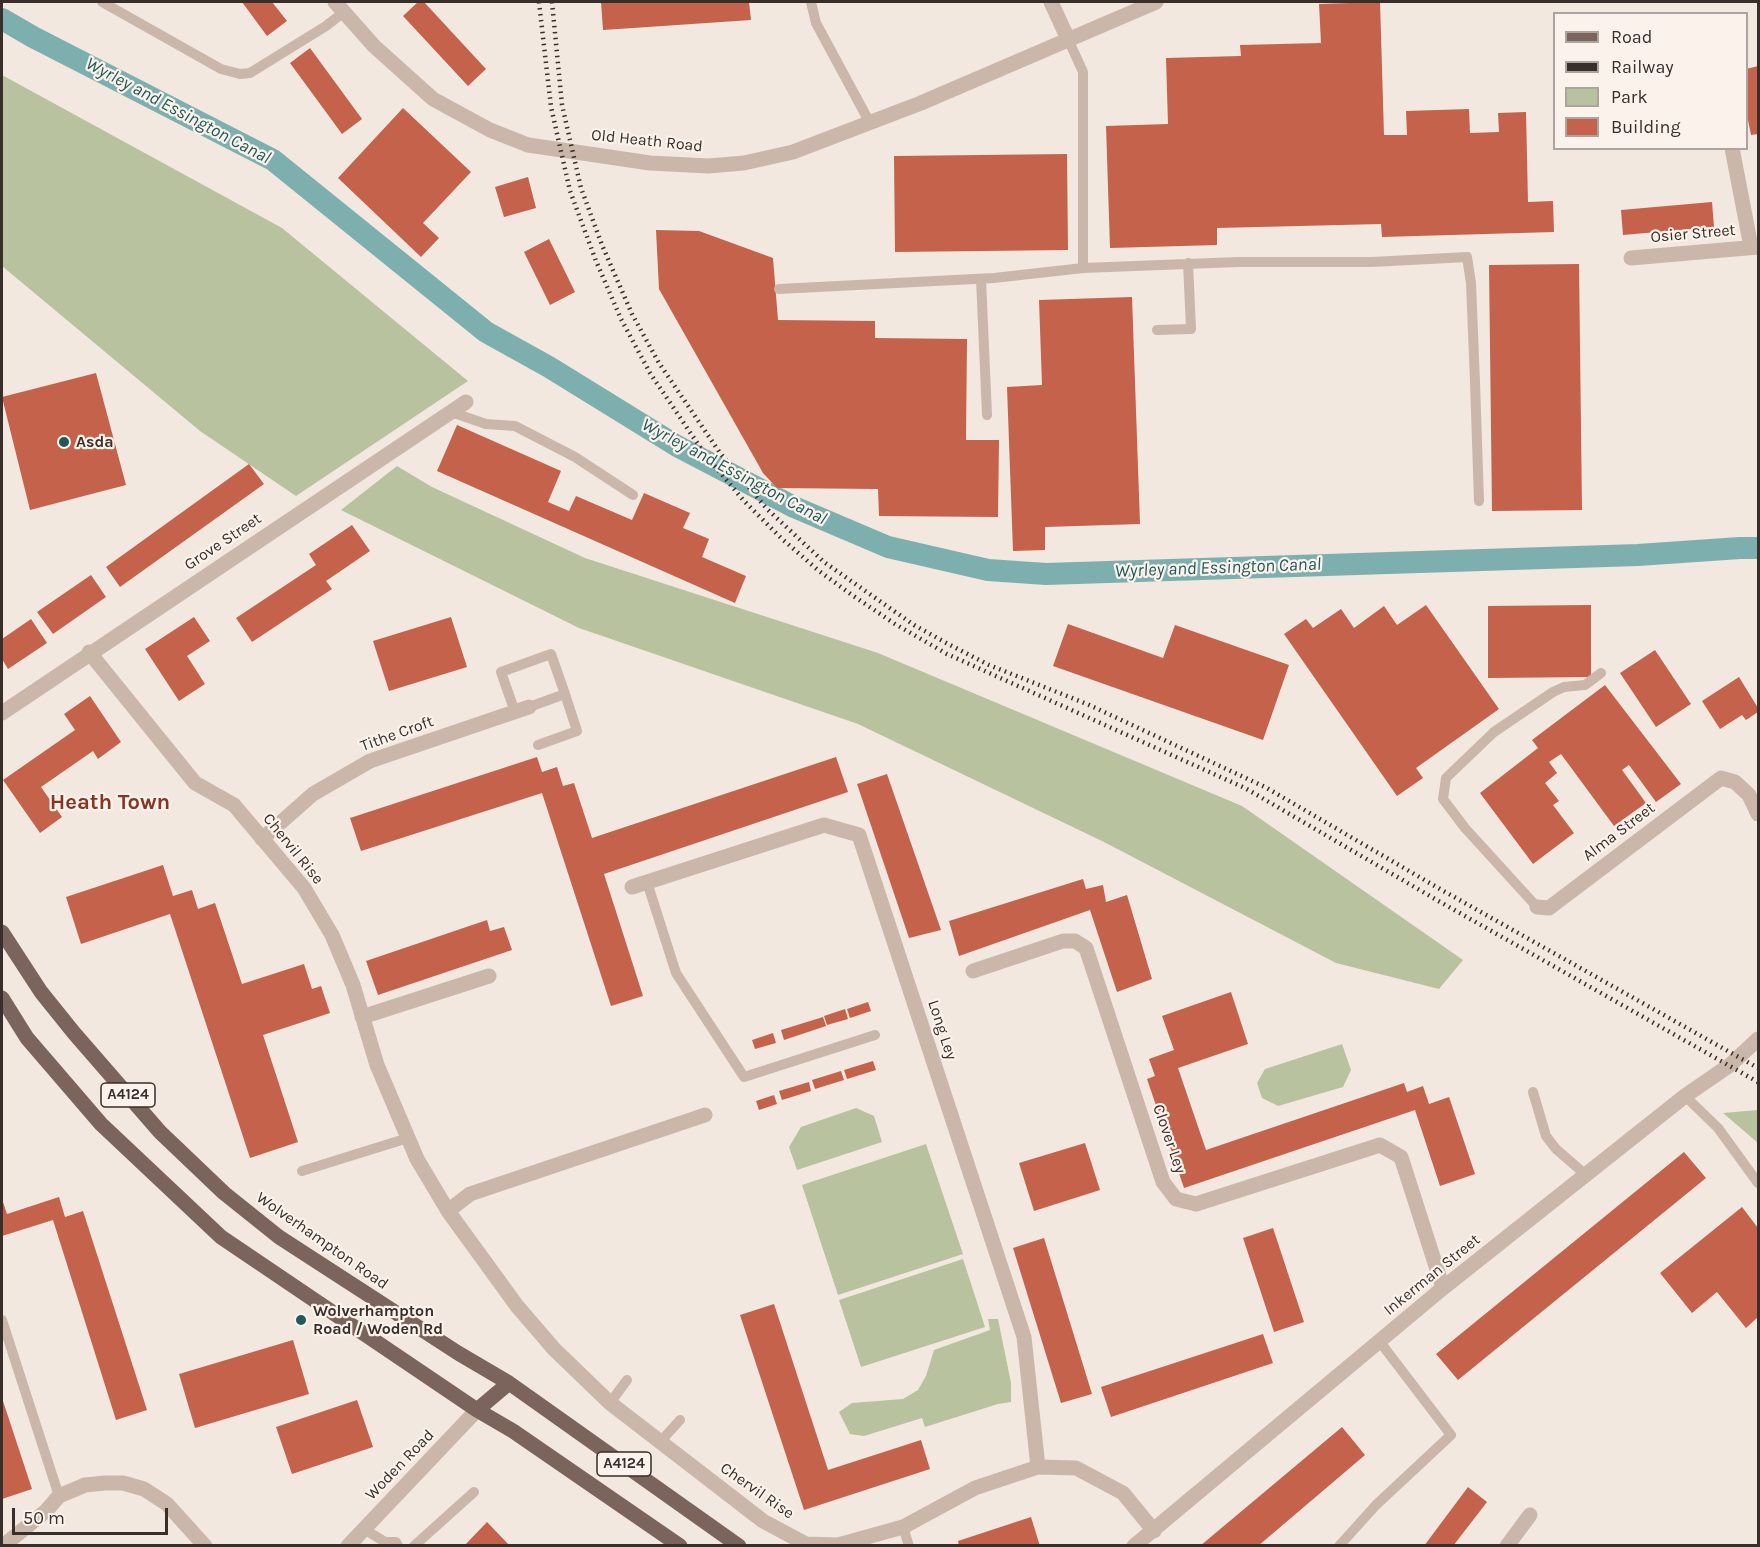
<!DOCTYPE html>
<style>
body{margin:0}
#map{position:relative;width:1760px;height:1547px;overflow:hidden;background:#f2e8df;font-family:Karla,sans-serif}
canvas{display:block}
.frame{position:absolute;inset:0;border:3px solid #382e2a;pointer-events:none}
.legend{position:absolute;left:1553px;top:12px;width:195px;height:138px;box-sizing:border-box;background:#faf2eb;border:2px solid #aca49e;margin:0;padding:8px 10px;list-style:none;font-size:18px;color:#382e2a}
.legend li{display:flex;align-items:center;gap:12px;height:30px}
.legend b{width:30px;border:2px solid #aca49e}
.scale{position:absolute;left:12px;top:1508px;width:156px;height:27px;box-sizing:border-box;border:3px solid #382e2a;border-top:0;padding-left:8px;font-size:18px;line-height:21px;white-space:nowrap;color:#382e2a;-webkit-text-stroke:4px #faf2eb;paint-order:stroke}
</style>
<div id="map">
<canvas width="1760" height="1547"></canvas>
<div class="frame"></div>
<ul class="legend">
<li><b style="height:8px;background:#7a645b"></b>Road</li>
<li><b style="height:8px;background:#382e2a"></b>Railway</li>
<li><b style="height:16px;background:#b8c29e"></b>Park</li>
<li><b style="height:16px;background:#c4624b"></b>Building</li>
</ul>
<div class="scale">50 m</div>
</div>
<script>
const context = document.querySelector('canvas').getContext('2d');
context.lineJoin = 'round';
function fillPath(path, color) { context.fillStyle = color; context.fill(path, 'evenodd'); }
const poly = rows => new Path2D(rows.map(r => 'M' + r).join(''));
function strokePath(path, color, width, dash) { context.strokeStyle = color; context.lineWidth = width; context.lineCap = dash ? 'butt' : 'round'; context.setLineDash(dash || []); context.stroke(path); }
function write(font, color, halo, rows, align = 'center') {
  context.font = font + ' Karla,sans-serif'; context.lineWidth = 4.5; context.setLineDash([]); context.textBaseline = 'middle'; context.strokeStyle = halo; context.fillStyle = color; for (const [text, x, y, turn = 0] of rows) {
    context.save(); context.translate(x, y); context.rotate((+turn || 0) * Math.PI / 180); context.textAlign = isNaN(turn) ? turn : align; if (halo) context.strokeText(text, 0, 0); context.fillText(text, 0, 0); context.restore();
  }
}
fillPath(poly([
 [2,75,282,228,468,381,296,496,200,431,2,266],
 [397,466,432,487,585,558,878,653,1242,806,1463,960,1439,989,1336,963,1104,842,858,724,579,628,341,510],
 [1342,1044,1351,1070,1343,1087,1278,1106,1262,1098,1257,1083,1265,1069],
 [856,1108,874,1116,882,1142,797,1170,789,1147,801,1127],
 [1758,1110,1758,1143,1723,1113],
 [926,1144,963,1254,838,1295,802,1185],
 [963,1259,985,1327,861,1367,839,1300],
 [988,1319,998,1319,1011,1383,1011,1402,998,1404,925,1427,922,1418,864,1436,850,1434,839,1412,852,1403,903,1399,918,1390,926,1376,934,1350,990,1330]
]), '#b8c29e');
strokePath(poly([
 [2,19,33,37,273,160,486,332,549,367,677,446,794,507,888,547,988,570,1046,574,1638,555,1740,548,1758,548]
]), '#7eafaf', 22);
fillPath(poly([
 [242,2,272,2,287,21,267,36],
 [418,2,424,2,486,69,468,86,403,16],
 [601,2,749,2,751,20,603,30],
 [1380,2,1384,135,1407,135,1406,111,1469,109,1470,133,1499,132,1498,113,1526,112,1528,202,1553,201,1554,232,1382,237,1381,224,1217,228,1217,245,1110,248,1106,126,1168,124,1166,58,1241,56,1240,45,1321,43,1319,4],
 [310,48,362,119,342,134,290,63],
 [1758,66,1758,134,1751,135,1746,110,1746,69],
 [403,108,471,172,423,223,439,238,421,257,338,178],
 [1067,154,1068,250,895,252,894,156],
 [528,177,536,208,504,217,495,187],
 [1712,202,1714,227,1623,235,1621,210],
 [656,230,699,231,773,258,778,320,875,321,875,338,967,339,966,440,999,440,998,517,879,516,878,489,777,488,763,473,659,289],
 [549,239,575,292,550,305,524,252],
 [1579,264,1582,510,1492,511,1489,265],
 [1132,297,1140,524,1045,527,1045,550,1013,551,1007,387,1042,385,1039,300],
 [96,373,126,485,30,510,2,397],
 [457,425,561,471,548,502,569,511,576,496,632,520,644,493,690,513,683,528,709,539,702,557,746,576,735,603,437,471],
 [249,464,264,484,120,587,106,567],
 [352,525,370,551,326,581,332,589,252,642,236,618,316,565,309,554],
 [91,575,106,597,53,634,37,612],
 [1426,605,1499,709,1416,768,1423,778,1397,796,1284,634,1306,619,1313,628,1341,609,1354,628,1384,606,1397,625],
 [1591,605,1591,677,1488,678,1488,606],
 [194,617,210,641,187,656,205,684,179,701,145,649],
 [451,617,467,667,389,691,373,641],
 [31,619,47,643,8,669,2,659,2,639],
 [1068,624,1163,658,1175,625,1289,665,1263,740,1053,666],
 [1655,650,1691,704,1656,727,1620,673],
 [1739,677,1758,708,1758,712,1746,720,1742,715,1720,729,1702,701],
 [1605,685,1681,784,1656,802,1629,765,1622,770,1646,803,1614,826,1561,754,1549,762,1557,773,1545,783,1559,801,1553,805,1574,833,1533,864,1480,793,1538,748,1532,740],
 [90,696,121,742,98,759,93,751,41,787,62,817,40,833,3,780,75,730,64,714],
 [537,757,542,772,557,767,563,786,574,783,592,838,836,757,848,792,604,874,643,996,611,1006,542,793,361,851,350,818],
 [887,774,941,930,909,938,857,784],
 [163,865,173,896,192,890,198,909,215,903,242,984,304,964,312,989,321,986,330,1013,263,1035,298,1142,250,1158,170,914,81,944,66,897],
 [1083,879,1086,889,1103,885,1106,902,1127,895,1152,979,1117,992,1090,910,959,956,949,921],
 [487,920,490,931,504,927,512,950,378,995,366,961],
 [1231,992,1248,1044,1178,1068,1206,1150,1404,1083,1407,1092,1423,1086,1429,1104,1449,1097,1475,1174,1440,1186,1415,1110,1184,1188,1147,1079,1155,1076,1149,1059,1174,1050,1162,1016],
 [868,1002,871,1011,850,1018,847,1009],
 [845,1009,848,1019,827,1025,824,1016],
 [823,1017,826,1026,784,1040,781,1030],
 [773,1033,776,1043,755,1049,752,1040],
 [873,1061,876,1070,847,1079,844,1070],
 [841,1071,844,1080,815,1089,812,1080],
 [809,1082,811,1091,782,1100,779,1091],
 [774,1095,777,1104,759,1110,756,1101],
 [1085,1143,1100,1190,1034,1211,1019,1163],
 [1684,1152,1706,1178,1458,1380,1436,1354],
 [59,1197,65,1217,83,1211,147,1410,116,1420,53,1220,2,1236,2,1199,7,1214],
 [1742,1207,1758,1228,1758,1317,1746,1328,1717,1292,1692,1313,1660,1273],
 [1273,1228,1304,1322,1274,1332,1243,1238],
 [1044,1238,1092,1394,1061,1403,1013,1248],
 [774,1304,828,1470,921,1440,930,1469,804,1510,740,1315],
 [1263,1334,1273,1363,1111,1417,1101,1387],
 [293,1340,309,1394,195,1428,179,1374],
 [2,1398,32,1489,2,1499],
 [357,1400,373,1447,292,1474,276,1427],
 [1342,1427,1365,1455,1258,1546,1200,1546],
 [1468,1487,1487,1502,1453,1546,1424,1546],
 [1031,1517,1040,1546,959,1546,958,1541],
 [487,1522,510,1546,464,1546]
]), '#c4624b');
strokePath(poly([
 [102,2,221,69,240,74,250,73,326,26,344,12],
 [811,2,816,23,870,123],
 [1083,268,1238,262,1372,262,1467,257,1471,283,1475,382,1479,501],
 [981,279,987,415],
 [779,289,994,278,1083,268,1083,72,1068,39],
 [1157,330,1191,329,1188,263],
 [451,412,486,424,515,426,575,457,633,495],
 [529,707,565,694,577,731,538,745],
 [515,712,501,672,551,654,565,694],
 [647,882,676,973,744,1077,875,1035],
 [1537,907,1465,828,1443,799,1446,778,1494,732,1553,692,1564,687,1585,685,1601,673],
 [1533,1092,1546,1136,1556,1149,1586,1175],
 [1685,1096,1718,1128,1758,1183],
 [302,1171,408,1138],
 [2,1320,59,1496],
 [610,1403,627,1380],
 [660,1442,680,1420],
 [903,1527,909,1546],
 [364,1529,385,1542,396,1542,398,1546],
 [414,1546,474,1492],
 [1339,1546,1376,1505,1451,1435,1380,1342]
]), '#cbb7aa', 10);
strokePath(poly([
 [335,2,374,46,433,99,490,130,528,145,650,163,708,166,744,163,793,152,921,103,1156,2],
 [1051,2,1068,39],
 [1732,148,1751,247],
 [1631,258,1758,247],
 [89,652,195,783,234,805,304,888,332,935,353,985,377,1065,417,1159,448,1211,517,1306,554,1349,610,1403,763,1521,806,1544,838,1545,903,1527,975,1488,1038,1467,1076,1468,1123,1493,1154,1531],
 [2,713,466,402],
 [262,839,313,794,370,761,529,707],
 [632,887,824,825,859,835,1024,1337,1038,1467],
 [1537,907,1549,908,1721,778,1735,782,1749,795,1758,814],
 [973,971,1063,941,1075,941,1086,948,1163,1182,1176,1199,1196,1204,1380,1145,1401,1157,1443,1288],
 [362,1017,489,976],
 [448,1211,470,1194,705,1115],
 [3,1546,46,1511,59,1496,85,1485,105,1483,123,1483,144,1489,167,1504,205,1546],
 [348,1546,477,1410],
 [1134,1546,1443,1288,1685,1096,1730,1065,1758,1039],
 [1507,1546,1530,1515]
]), '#cbb7aa', 15);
strokePath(poly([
 [2,932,41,992,74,1033,160,1132,224,1193,279,1237,458,1353,509,1383,739,1546],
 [2,998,27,1038,101,1124,221,1237,477,1410,513,1431,680,1546],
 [477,1410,509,1383]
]), '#7a645b', 15);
strokePath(poly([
 [539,2,551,107,570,191,596,261,621,319,650,373,704,453,744,501,781,538,819,571,852,595,895,624,947,654,1245,788,1435,899,1758,1082],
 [552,2,562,105,581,188,602,245,632,314,659,363,720,453,767,509,824,562,914,625,950,645,989,665,1087,704,1265,787,1440,889,1758,1068]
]), '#382e2a', 4.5, [1.5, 4.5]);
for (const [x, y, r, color] of [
 [64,442,6,"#1f595a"],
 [301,1320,6,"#1f595a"]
]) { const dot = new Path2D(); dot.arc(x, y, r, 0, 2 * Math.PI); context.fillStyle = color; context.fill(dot); strokePath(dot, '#faf2eb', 2); }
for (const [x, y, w] of [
 [128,1095,54],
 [624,1464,54]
]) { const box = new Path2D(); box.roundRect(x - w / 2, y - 12, w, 24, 4.5); context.fillStyle = '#faf2eb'; context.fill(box); strokePath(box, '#382e2a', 1.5); }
write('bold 15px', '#382e2a', null, [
 ["A4124",128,1095],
 ["A4124",624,1464]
]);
write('16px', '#382e2a', '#faf2eb', [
 ["Old Heath Road",647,141,6],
 ["Osier Street",1693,234,-5],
 ["Grove Street",223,542,-34],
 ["Tithe Croft",397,734,-20],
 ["Alma Street",1619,832,-37],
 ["Chervil Rise",293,849,51],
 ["Long Ley",942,1030,72],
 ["Clover Ley",1169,1139,71],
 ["Wolverhampton Road",322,1241,35],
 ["Inkerman Street",1432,1275,-39],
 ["Woden Road",400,1465,-46],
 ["Chervil Rise",757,1491,35]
]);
write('bold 16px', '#382e2a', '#faf2eb', [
 ["Asda",76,442],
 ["Wolverhampton",313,1311],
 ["Road / Woden Rd",313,1329]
], 'left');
write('italic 18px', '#1f595a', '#faf2eb', [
 ["Wyrley and Essington Canal",178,111,28],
 ["Wyrley and Essington Canal",734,472,28],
 ["Wyrley and Essington Canal",1218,568,-2]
]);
write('bold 22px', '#863624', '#faf2eb', [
 ["Heath Town",110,803]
]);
</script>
